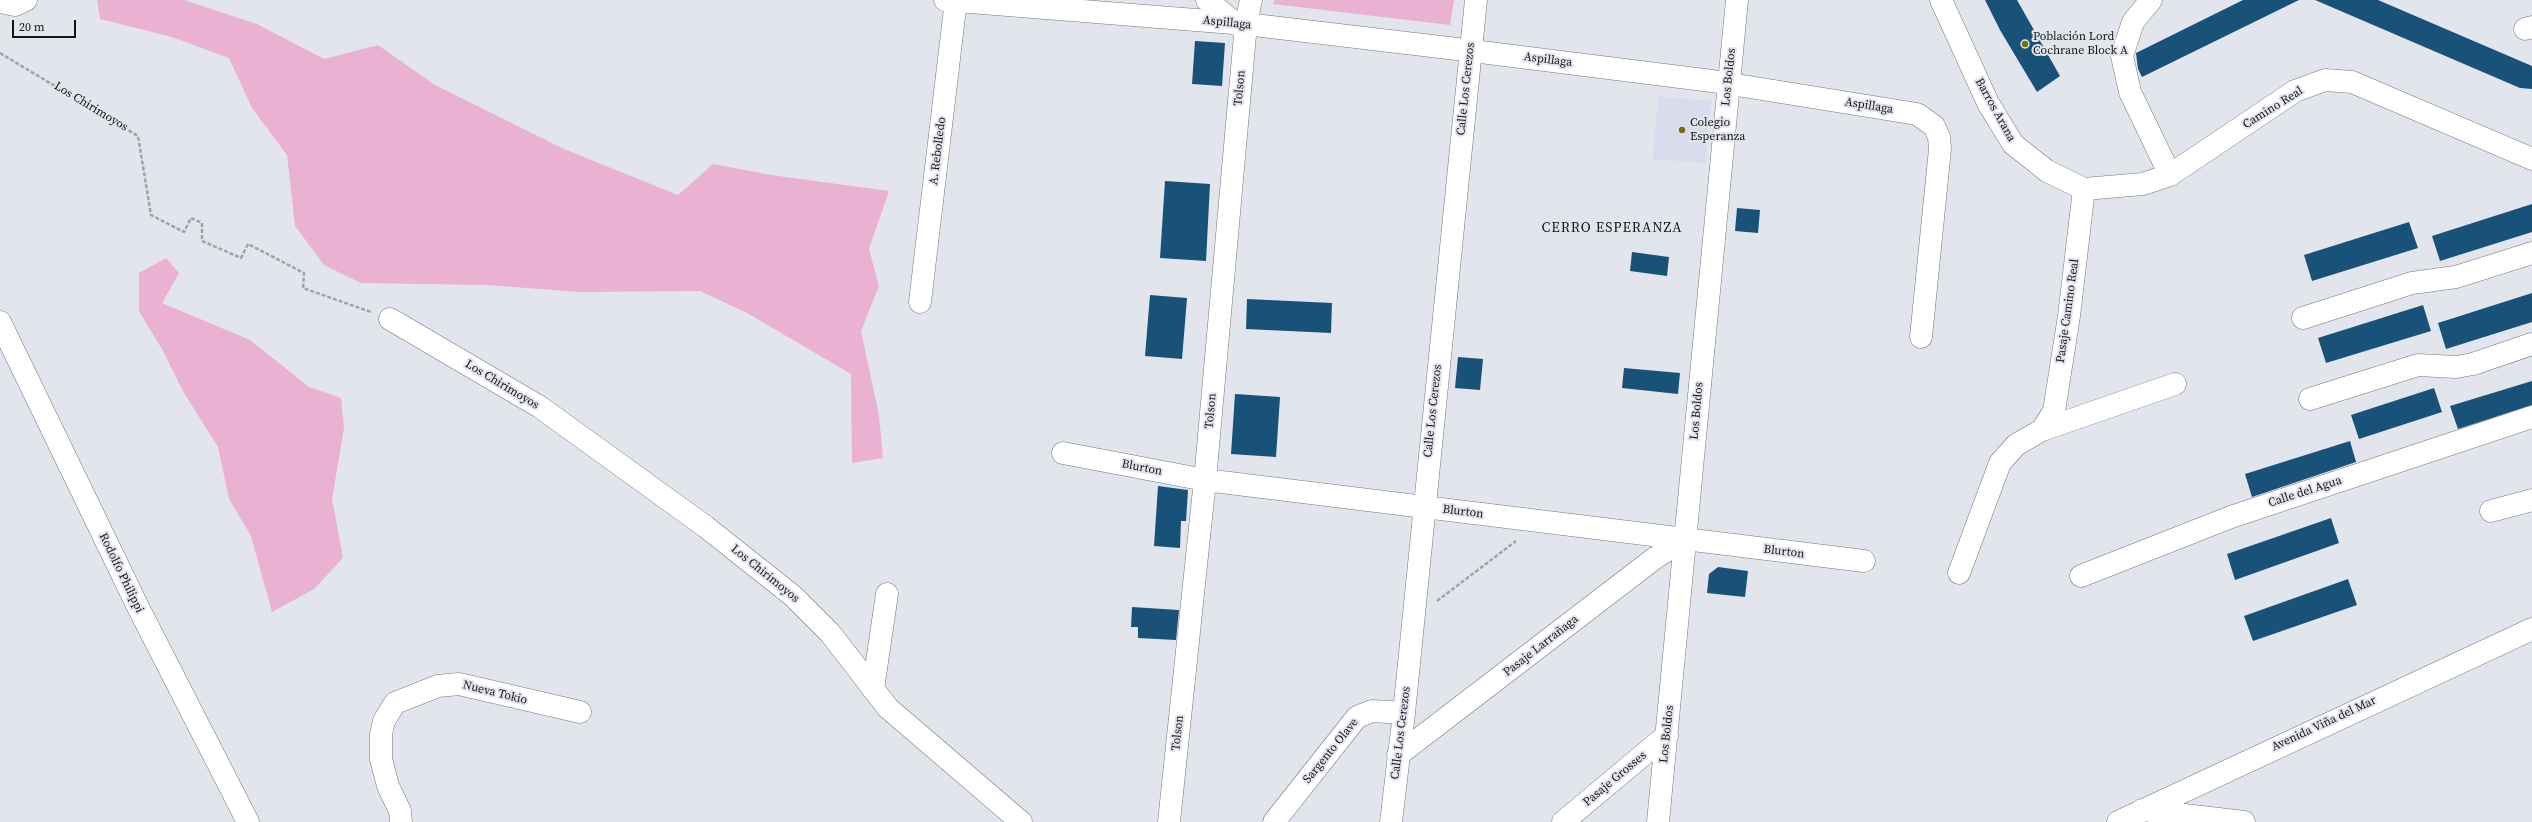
<!DOCTYPE html>
<meta charset="utf-8">
<style>
body{margin:0}
#map{position:relative;width:2532px;height:822px;overflow:hidden;background:#e3e5ed;font-family:"Source Serif 4",serif}
canvas{display:block}
.scale{position:absolute;left:12px;top:20px;width:64px;height:18px;box-sizing:border-box;border:2px solid #141518;border-top:0;padding-left:5px;font-size:12px;line-height:14px;white-space:nowrap;color:#141518;-webkit-text-stroke:3px #e3e5ed;paint-order:stroke}
</style>
<div id="map">
<canvas width="2532" height="822"></canvas>
<div class="scale">20 m</div>
</div>
<script>
const context = document.querySelector('canvas').getContext('2d');
context.lineJoin = 'round';
function fillPath(path, color) { context.fillStyle = color; context.fill(path, 'evenodd'); }
const poly = rows => new Path2D(rows.map(r => 'M' + r).join(''));
function strokePath(path, color, width, dash) { context.strokeStyle = color; context.lineWidth = width; context.lineCap = dash ? 'butt' : 'round'; context.setLineDash(dash || []); context.stroke(path); }
function write(font, color, halo, rows, align = 'center') {
  context.font = font + ' "Source Serif 4",serif'; context.lineWidth = 4; context.setLineDash([]); context.textBaseline = 'middle'; context.strokeStyle = halo; context.fillStyle = color; for (const [text, x, y, turn = 0] of rows) {
    context.save(); context.translate(x, y); context.rotate((+turn || 0) * Math.PI / 180); context.textAlign = isNaN(turn) ? turn : align; if (halo) context.strokeText(text, 0, 0); context.fillText(text, 0, 0); context.restore();
  }
}
fillPath(poly([
 [1658,96,1711,101,1706,163,1653,159]
]), '#d9dcec');
fillPath(poly([
 [97,0,184,0,257,24,324,59,378,45,435,85,564,149,678,195,713,164,771,175,889,191,869,249,879,286,861,331,879,415,883,458,852,463,851,374,747,313,700,291,580,292,487,285,361,283,324,265,295,226,287,155,252,108,229,58,172,37,100,19],
 [1275,0,1454,0,1450,25,1273,4],
 [166,258,179,273,162,303,250,340,309,387,341,398,344,428,332,499,343,558,314,589,272,612,251,536,229,499,218,447,184,393,163,351,139,311,139,273]
]), '#eab1d2');
fillPath(poly([
 [1985,0,2017,0,2060,76,2037,92,2000,30],
 [2243,0,2299,0,2142,77,2138,69,2136,53],
 [2315,0,2378,0,2532,66,2532,89,2520,88],
 [1195,41,1225,43,1222,86,1192,84],
 [1165,181,1210,184,1206,261,1160,258],
 [2532,204,2532,232,2440,261,2432,236],
 [1737,208,1760,210,1758,233,1735,231],
 [2409,222,2418,248,2312,281,2304,255],
 [1632,252,1669,257,1667,276,1630,271],
 [2532,293,2532,322,2446,349,2438,323],
 [1150,295,1187,298,1182,359,1145,356],
 [1247,299,1332,303,1331,333,1246,329],
 [2423,305,2431,331,2326,363,2318,338],
 [1458,357,1483,359,1480,390,1455,388],
 [1624,368,1680,373,1678,394,1622,388],
 [2532,381,2532,405,2458,429,2450,406],
 [2434,388,2442,412,2359,439,2351,415],
 [1235,394,1280,397,1276,457,1231,454],
 [2350,441,2356,462,2252,497,2245,474],
 [1158,486,1188,490,1186,521,1181,521,1180,548,1154,546],
 [2331,518,2339,543,2235,580,2227,554],
 [1718,567,1748,571,1745,597,1707,593,1709,574],
 [2348,579,2357,605,2253,641,2244,616],
 [1132,607,1179,610,1176,640,1138,638,1138,627,1131,627]
]), '#185278');
const minor = poly([
 [945,0,1246,24,1457,49,1712,81,1917,114,1934,126,1939,137,1940,149,1921,337],
 [1207,0,1236,24],
 [1941,0,1988,103,2013,144,2047,171,2084,189],
 [2151,0,2133,22,2122,56,2130,92,2170,175],
 [0,2,15,5,26,0],
 [2525,29,2532,27],
 [2084,189,2143,184,2170,175,2295,91,2325,80,2352,82,2532,159],
 [920,302,956,0],
 [2303,318,2412,283,2456,277,2532,253],
 [390,319,540,407,706,527,793,596,830,633,888,708,1021,822],
 [0,322,138,607,248,822],
 [2310,399,2418,365,2456,367,2473,364,2532,344],
 [2042,430,2175,384],
 [1063,453,1205,480,1864,561],
 [2491,511,2532,500],
 [1959,573,2000,463,2016,445,2042,430,2054,411,2069,316,2084,189],
 [2081,576,2231,517,2532,417],
 [873,689,887,594],
 [1398,755,1655,558,1685,539],
 [2142,810,2244,822],
 [401,822,400,811,388,786,381,759,381,734,384,721,395,703,438,686,459,684,580,712],
 [1169,822,1205,480,1246,24,1251,0],
 [1274,822,1357,717,1372,711,1404,713],
 [1391,822,1404,713,1476,0],
 [1563,822,1667,735],
 [1658,822,1737,0],
 [2118,822,2532,629]
]);
strokePath(minor, '#74767d', 23);
strokePath(poly([
 [0,53,138,136,151,215,184,232,191,218,202,223,202,241,241,258,248,244,304,273,303,288,371,312],
 [1437,601,1516,541]
]), '#a0a2a8', 2.5, [4, 2]);
strokePath(minor, '#fff', 22);
for (const [x, y, r, color] of [
 [2025,44,4,"#757012"],
 [1682,130,4,"#757012"]
]) { const dot = new Path2D(); dot.arc(x, y, r, 0, 2 * Math.PI); context.fillStyle = color; context.fill(dot); strokePath(dot, '#e3e5ed', 1.5); }
write('12px', '#141518', '#e3e5ed', [
 ["Aspillaga",1227,23,6],
 ["Aspillaga",1548,60,7],
 ["Los Boldos",1729,77,-84],
 ["Tolson",1240,88,-85],
 ["Calle Los Cerezos",1466,89,-84],
 ["Aspillaga",1869,106,9],
 ["Los Chirimoyos",91,107,31],
 ["Camino Real",2273,108,-32],
 ["Barros Arana",1995,110,61],
 ["A. Rebolledo",938,151,-83],
 ["Pasaje Camino Real",2068,311,-82],
 ["Los Chirimoyos",502,385,31],
 ["Tolson",1211,411,-85],
 ["Calle Los Cerezos",1433,411,-84],
 ["Los Boldos",1697,411,-85],
 ["Blurton",1142,468,11],
 ["Calle del Agua",2305,492,-18],
 ["Blurton",1463,512,7],
 ["Blurton",1784,552,7],
 ["Rodolfo Philippi",121,573,64],
 ["Los Chirimoyos",765,574,39],
 ["Pasaje Larrañaga",1541,646,-38],
 ["Nueva Tokio",495,693,14],
 ["Avenida Viña del Mar",2324,724,-25],
 ["Tolson",1178,733,-84],
 ["Calle Los Cerezos",1401,733,-83],
 ["Los Boldos",1667,734,-84],
 ["Sargento Olave",1331,751,-51],
 ["Pasaje Grosses",1615,779,-40]
]);
write('12px', '#141518', '#e3e5ed', [
 ["Población Lord",2033,37],
 ["Cochrane Block A",2033,51],
 ["Colegio",1690,123],
 ["Esperanza",1690,137]
], 'left');
context.letterSpacing = '1px';
write('14px', '#141518', '#e3e5ed', [
 ["CERRO ESPERANZA",1612,228]
]);
context.letterSpacing = '0px';
</script>
